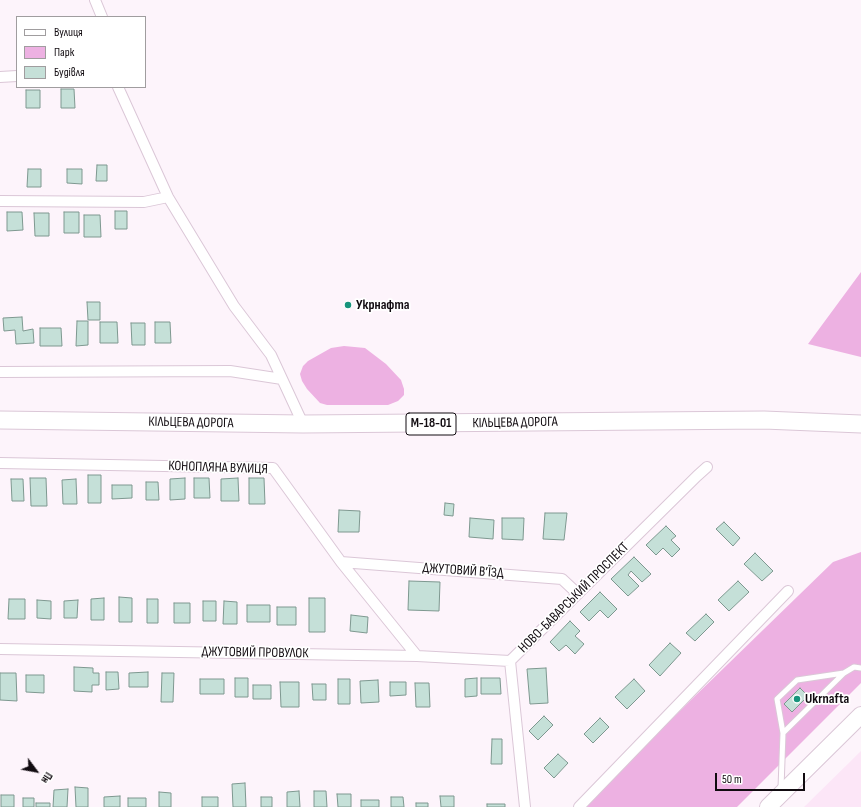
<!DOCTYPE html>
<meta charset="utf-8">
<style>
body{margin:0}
#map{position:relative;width:861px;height:807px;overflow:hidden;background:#fdf4fb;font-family:"Sofia Sans Condensed",sans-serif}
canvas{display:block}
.legend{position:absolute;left:16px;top:16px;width:130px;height:72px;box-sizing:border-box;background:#fff;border:1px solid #a09d9f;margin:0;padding:5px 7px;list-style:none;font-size:12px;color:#110b10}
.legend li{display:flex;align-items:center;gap:8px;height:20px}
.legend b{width:20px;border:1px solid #a09d9f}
.north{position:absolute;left:16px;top:751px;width:40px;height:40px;-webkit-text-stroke:3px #fff;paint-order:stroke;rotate:122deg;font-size:11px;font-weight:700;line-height:16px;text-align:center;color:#110b10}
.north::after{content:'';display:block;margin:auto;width:14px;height:18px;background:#110b10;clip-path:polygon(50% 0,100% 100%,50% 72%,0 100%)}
.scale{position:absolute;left:715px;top:773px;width:90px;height:18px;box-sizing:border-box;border:2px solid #110b10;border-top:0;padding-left:5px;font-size:12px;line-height:14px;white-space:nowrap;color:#110b10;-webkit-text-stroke:3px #fff;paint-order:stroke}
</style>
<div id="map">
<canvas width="861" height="807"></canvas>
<ul class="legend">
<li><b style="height:5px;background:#fff"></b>Вулиця</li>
<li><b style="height:11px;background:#edb1e2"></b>Парк</li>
<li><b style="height:11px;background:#c5e0d8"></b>Будівля</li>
</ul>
<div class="north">Пн</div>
<div class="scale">50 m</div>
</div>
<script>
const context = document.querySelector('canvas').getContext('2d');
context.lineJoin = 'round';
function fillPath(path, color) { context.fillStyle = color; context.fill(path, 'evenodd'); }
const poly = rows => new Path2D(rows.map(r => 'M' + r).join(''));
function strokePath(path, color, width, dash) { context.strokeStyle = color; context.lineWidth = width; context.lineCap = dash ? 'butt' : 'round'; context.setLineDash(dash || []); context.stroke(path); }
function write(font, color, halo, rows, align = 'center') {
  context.font = font + ' "Sofia Sans Condensed",sans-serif'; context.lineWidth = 3.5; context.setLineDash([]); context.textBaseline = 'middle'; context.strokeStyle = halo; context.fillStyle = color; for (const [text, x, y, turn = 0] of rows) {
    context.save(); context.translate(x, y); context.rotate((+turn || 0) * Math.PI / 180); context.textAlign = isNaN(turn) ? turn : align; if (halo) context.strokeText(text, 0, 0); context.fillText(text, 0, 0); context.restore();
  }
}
fillPath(poly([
 [861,751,861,807,804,807]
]), '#fce6f7');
fillPath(poly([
 [861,272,861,357,808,344],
 [344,346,365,348,386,364,401,380,404,389,404,395,398,401,388,405,327,405,320,403,307,389,302,381,300,374,303,366,308,361,331,348],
 [861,552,861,683,737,807,583,807,694,697,833,562]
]), '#edb1e2');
const building = poly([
 [61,89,74,89,75,108,61,108,61,89],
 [26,90,40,90,40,108,26,108,26,90],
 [97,165,107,165,107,181,96,181,97,165],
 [28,169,41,169,41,187,27,187,28,169],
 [67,169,82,169,82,184,67,183,67,169],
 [115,211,127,211,127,229,115,229,115,211],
 [7,212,22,212,23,230,7,231,7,212],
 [64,212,79,212,79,233,64,233,64,212],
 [34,213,49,213,49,236,35,236,34,213],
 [84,215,100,215,101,237,84,237,84,215],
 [87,302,100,302,100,320,88,320,87,302],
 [22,317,23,331,33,329,34,343,16,344,15,330,4,331,3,318,22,317],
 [77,321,88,321,88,345,76,346,77,321],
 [100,322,117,322,118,343,100,343,100,322],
 [155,322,170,322,171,343,155,343,155,322],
 [131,323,145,323,145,345,132,345,131,323],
 [40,328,61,328,62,346,40,346,40,328],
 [88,475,101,475,101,503,88,503,88,475],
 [30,478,46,478,47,506,31,506,30,478],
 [185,478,185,499,170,500,170,479,185,478],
 [194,478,209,478,210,498,194,498,194,478],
 [238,478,239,501,221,501,221,479,238,478],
 [249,478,264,478,265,504,249,504,249,478],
 [11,479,23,479,24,501,12,501,11,479],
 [76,479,77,504,63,504,62,480,76,479],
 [146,482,158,482,159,500,146,500,146,482],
 [112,485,132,485,132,498,112,499,112,485],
 [445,503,454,504,453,516,444,515,445,503],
 [339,510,360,511,359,532,338,532,339,510],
 [545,513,567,513,564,540,543,539,545,513],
 [470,518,494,520,493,539,469,537,470,518],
 [502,518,524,518,523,540,502,539,502,518],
 [724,522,740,538,733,546,716,529,724,522],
 [666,526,676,536,671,540,680,549,672,557,663,548,656,555,646,545,666,526],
 [755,553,773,571,762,581,744,564,755,553],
 [634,557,651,574,642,582,631,571,628,575,639,586,628,596,611,579,634,557],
 [409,581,440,582,439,611,408,610,409,581],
 [738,581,749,592,729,611,718,600,738,581],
 [600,592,617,609,608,618,600,610,589,621,580,612,600,592],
 [119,597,132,598,132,622,119,622,119,597],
 [104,598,104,620,91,620,91,599,104,598],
 [309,598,325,598,325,632,309,632,309,598],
 [9,599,25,599,25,619,8,619,9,599],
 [147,599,158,599,158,623,147,623,147,599],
 [37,600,51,601,51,619,37,618,37,600],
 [78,600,77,618,64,618,64,601,78,600],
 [203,601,216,601,216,621,203,621,203,601],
 [224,601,237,602,237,624,223,624,224,601],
 [174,603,190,603,190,623,174,623,174,603],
 [247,605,270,605,270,622,247,622,247,605],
 [277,607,296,607,296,625,277,625,277,607],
 [706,614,714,622,695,641,686,633,706,614],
 [351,615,368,617,367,633,350,631,351,615],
 [570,621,580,631,575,636,584,644,575,654,566,645,559,651,550,642,570,621],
 [670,643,681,653,660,676,649,665,670,643],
 [74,667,93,668,93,673,99,673,99,685,92,685,92,692,74,691,74,667],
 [546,668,548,703,530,704,527,669,546,668],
 [106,672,118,672,119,689,106,690,106,672],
 [148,672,148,687,129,687,129,673,148,672],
 [0,673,16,673,17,701,0,700,0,673],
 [162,673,174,673,173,702,161,702,162,673],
 [26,675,44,675,44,693,26,692,26,675],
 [235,678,248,678,248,697,235,697,235,678],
 [477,678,477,696,465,697,465,679,477,678],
 [481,678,500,678,501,694,481,694,481,678],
 [200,679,224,679,224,694,200,694,200,679],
 [338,679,350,679,350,704,338,704,338,679],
 [634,679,645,691,627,709,615,697,634,679],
 [378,680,379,702,361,703,360,681,378,680],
 [280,682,299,682,299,707,281,707,280,682],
 [390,682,406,682,406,695,390,696,390,682],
 [415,683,429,683,430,707,416,707,415,683],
 [312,684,326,684,326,700,313,700,312,684],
 [253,685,271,685,271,699,253,699,253,685],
 [800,688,808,696,792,712,784,704,800,688],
 [544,716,553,725,538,740,529,731,544,716],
 [600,718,609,727,593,743,584,734,600,718],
 [492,739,502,739,502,764,491,764,492,739],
 [558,754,568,763,554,778,544,768,558,754],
 [245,783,246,807,233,807,232,784,245,783],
 [75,787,88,788,88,807,76,807,75,787],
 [68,789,67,807,53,807,54,790,68,789],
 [299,791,300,807,287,807,287,792,299,791],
 [314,791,326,791,327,807,314,807,314,791],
 [159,792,171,793,171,807,159,807,159,792],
 [337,794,351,794,351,807,338,807,337,794],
 [1,795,14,795,14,807,1,807,1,795],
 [120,796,120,807,104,807,104,797,120,796],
 [440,796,454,796,454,807,441,807,440,796],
 [202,797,218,797,218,807,202,807,202,797],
 [261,797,272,797,272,807,261,807,261,797],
 [391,797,403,797,404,807,391,807,391,797],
 [23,798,34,798,34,807,23,807,23,798],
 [128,798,146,798,146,807,128,807,128,798],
 [361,800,379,800,379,807,361,807,361,800],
 [36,803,50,803,50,807,36,807,36,803],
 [416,803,428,803,428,807,416,807,416,803],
 [487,804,505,804,505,807,487,807,487,804]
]);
fillPath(building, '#c5e0d8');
strokePath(building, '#7e9890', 1);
const service = poly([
 [844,673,797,680,777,699,783,733,844,673,854,667,861,668],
 [781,788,783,733]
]);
const minor = poly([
 [95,0,102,17],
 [0,77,17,76],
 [118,87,168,197,234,306,271,355,303,424],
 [0,201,144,202,168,197],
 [0,372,230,371,282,379],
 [0,463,273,468,341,562,417,656],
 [341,562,562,579,578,594],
 [0,649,417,656,510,661],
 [525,807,510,661,697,476,707,467],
 [579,807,788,591]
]);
const primary = poly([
 [768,807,861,715]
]);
const trunk = poly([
 [0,420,303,424,764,420,861,424]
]);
strokePath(service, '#dbc7d7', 7);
strokePath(minor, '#dbc7d7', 12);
strokePath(primary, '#dbc7d7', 18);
strokePath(trunk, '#dbc7d7', 19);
strokePath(service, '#fff', 5);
strokePath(minor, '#fff', 10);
strokePath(primary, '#fff', 16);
strokePath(trunk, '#fff', 17);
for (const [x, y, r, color] of [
 [348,305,4,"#17947c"],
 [797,699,4,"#17947c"]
]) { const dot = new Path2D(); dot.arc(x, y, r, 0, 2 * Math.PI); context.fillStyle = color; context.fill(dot); strokePath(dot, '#fff', 1.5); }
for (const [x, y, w] of [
 [431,424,50]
]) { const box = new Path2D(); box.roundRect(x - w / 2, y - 11, w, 22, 3); context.fillStyle = '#fff'; context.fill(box); strokePath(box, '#110b10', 1); }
write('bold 13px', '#110b10', null, [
 ["М-18-01",431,424]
]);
write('bold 14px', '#110b10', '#fff', [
 ["Укрнафта",356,305],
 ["Ukrnafta",805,699]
], 'left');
write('14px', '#110b10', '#fff', [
 ["КІЛЬЦЕВА ДОРОГА",191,423,1],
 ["КІЛЬЦЕВА ДОРОГА",515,423,-1],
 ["КОНОПЛЯНА ВУЛИЦЯ",218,468,2],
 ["ДЖУТОВИЙ В’ЇЗД",463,571,4],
 ["НОВО-БАВАРСЬКИЙ ПРОСПЕКТ",574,598,-45],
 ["ДЖУТОВИЙ ПРОВУЛОК",255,653,1]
]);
</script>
